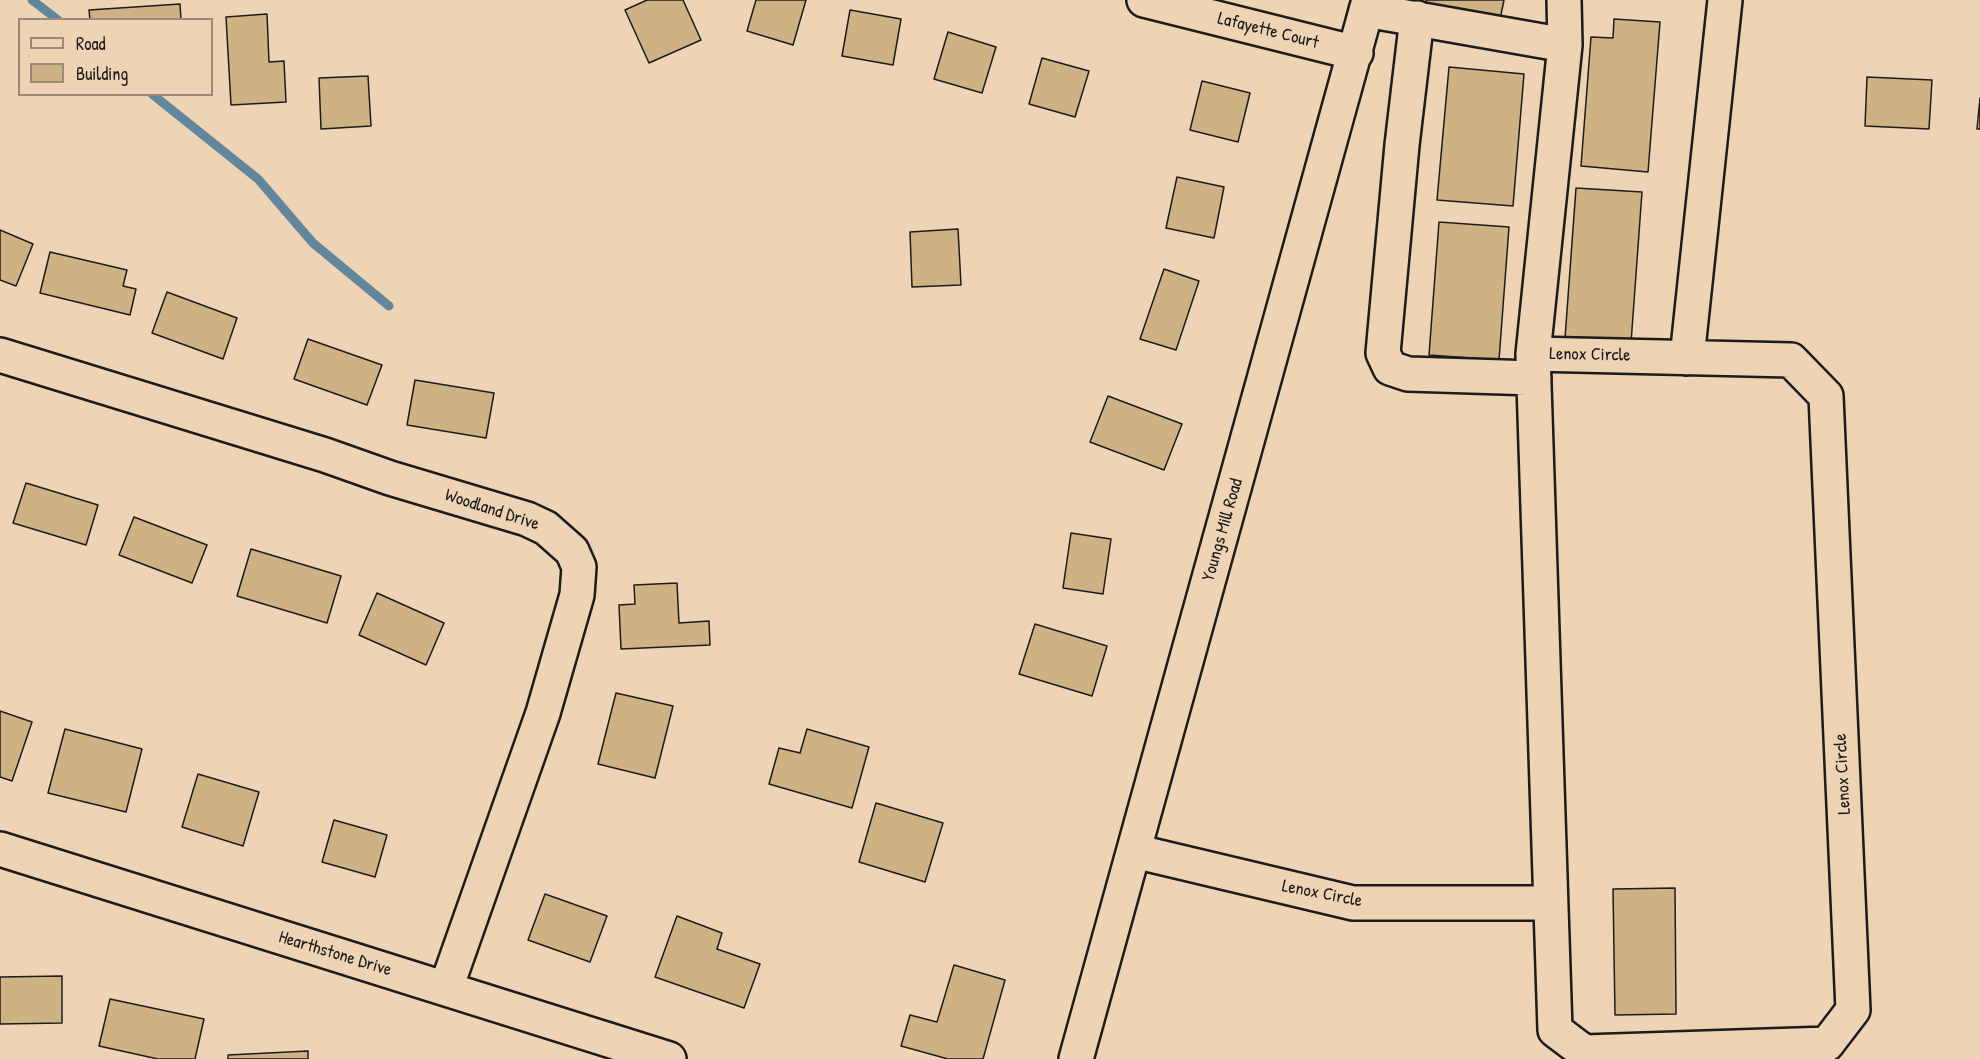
<!DOCTYPE html>
<style>
body{margin:0}
#map{position:relative;width:1980px;height:1059px;overflow:hidden;background:#eed4b5;font-family:"Patrick Hand",sans-serif}
canvas{display:block}
.legend{position:absolute;left:18px;top:18px;width:195px;height:78px;box-sizing:border-box;background:#eed4b5;border:2px solid #9a8a78;margin:0;padding:8px 10px;list-style:none;font-size:18px;color:#1c1c1c}
.legend li{display:flex;align-items:center;gap:12px;height:30px}
.legend b{width:30px;border:2px solid #9a8a78}
</style>
<div id="map">
<canvas width="1980" height="1059"></canvas>
<ul class="legend">
<li><b style="height:8px;background:#eed4b5"></b>Road</li>
<li><b style="height:16px;background:#ceb283"></b>Building</li>
</ul>
</div>
<script>
const context = document.querySelector('canvas').getContext('2d');
context.lineJoin = 'round';
const poly = rows => new Path2D(rows.map(r => 'M' + r).join(''));
function strokePath(path, color, width, dash) { context.strokeStyle = color; context.lineWidth = width; context.lineCap = dash ? 'butt' : 'round'; context.setLineDash(dash || []); context.stroke(path); }
function fillPath(path, color) { context.fillStyle = color; context.fill(path, 'evenodd'); }
function write(font, color, halo, rows, align = 'center') {
  context.font = font + ' "Patrick Hand",sans-serif'; context.lineWidth = 6; context.setLineDash([]); context.textBaseline = 'middle'; context.strokeStyle = halo; context.fillStyle = color; for (const [text, x, y, turn = 0] of rows) {
    context.save(); context.translate(x, y); context.rotate((+turn || 0) * Math.PI / 180); context.textAlign = isNaN(turn) ? turn : align; if (halo) context.strokeText(text, 0, 0); context.fillText(text, 0, 0); context.restore();
  }
}
strokePath(poly([
 [32,0,58,20],
 [152,94,258,179,313,243,389,306]
]), '#62879c', 9);
const building = poly([
 [647,0,683,0,701,40,649,63,625,10,647,0],
 [756,0,806,0,793,45,747,31,756,0],
 [1426,0,1504,0,1499,24,1424,9,1426,0],
 [180,4,181,20,90,20,89,10,180,4],
 [850,10,901,19,893,65,842,56,850,10],
 [267,14,269,62,284,61,286,102,231,105,226,17,267,14],
 [1614,19,1660,22,1648,172,1581,166,1591,37,1613,38,1614,19],
 [948,32,996,47,982,93,934,79,948,32],
 [1042,58,1089,71,1075,117,1029,104,1042,58],
 [1449,67,1524,74,1513,206,1437,200,1449,67],
 [368,76,371,126,321,129,319,78,368,76],
 [1867,77,1932,80,1929,129,1865,126,1867,77],
 [1202,81,1250,93,1238,142,1190,130,1202,81],
 [1980,98,1980,129,1977,129,1980,98],
 [1177,177,1224,187,1214,238,1166,228,1177,177],
 [1576,188,1642,192,1631,343,1565,338,1576,188],
 [1439,222,1509,227,1499,360,1429,355,1439,222],
 [958,229,961,285,912,287,910,232,958,229],
 [0,230,33,244,16,286,0,280,0,230],
 [50,252,127,270,123,286,136,289,130,315,40,293,50,252],
 [1164,269,1199,281,1176,350,1140,339,1164,269],
 [167,292,237,318,223,359,152,333,167,292],
 [308,339,382,365,367,405,294,379,308,339],
 [415,380,494,393,486,438,407,425,415,380],
 [1108,396,1182,424,1164,470,1090,442,1108,396],
 [26,483,98,505,86,545,13,523,26,483],
 [134,517,207,545,192,583,119,555,134,517],
 [1071,533,1111,539,1103,594,1063,588,1071,533],
 [251,549,341,576,327,623,237,596,251,549],
 [677,583,679,623,709,621,710,645,621,649,619,605,635,604,634,585,677,583],
 [377,593,444,623,426,665,359,635,377,593],
 [1035,624,1107,646,1092,696,1019,674,1035,624],
 [616,693,673,706,655,778,598,764,616,693],
 [0,711,32,722,12,781,0,777,0,711],
 [65,729,142,749,126,812,48,793,65,729],
 [807,729,869,747,852,808,769,784,779,748,800,753,807,729],
 [198,774,259,792,243,846,182,827,198,774],
 [876,803,943,823,925,882,859,862,876,803],
 [334,820,387,835,375,877,322,862,334,820],
 [1675,888,1676,1014,1615,1015,1613,889,1675,888],
 [545,894,607,916,590,962,528,940,545,894],
 [677,916,722,933,717,949,760,964,744,1008,655,977,677,916],
 [954,965,1005,980,983,1059,948,1059,901,1046,910,1015,937,1022,954,965],
 [62,976,62,1023,0,1024,0,977,62,976],
 [110,999,204,1019,195,1059,158,1059,99,1046,110,999],
 [308,1051,308,1059,228,1059,228,1055,308,1051]
]);
fillPath(building, '#ceb283');
strokePath(building, '#1c1c1c', 1.5);
const minor = poly([
 [1144,0,1356,53],
 [1366,10,1565,45],
 [1417,18,1402,145,1383,353,1390,368,1408,374,1534,378],
 [1533,354,1791,360,1826,396,1853,1010,1827,1044,1584,1052,1555,1030,1533,354,1565,45,1564,0],
 [0,355,325,455,390,478,527,519,546,528,572,551,579,567,577,595,543,713,446,988],
 [1687,358,1725,0],
 [0,849,669,1059],
 [1134,851,1353,903,1550,903],
 [1076,1059,1369,0]
]);
strokePath(minor, '#1c1c1c', 38);
strokePath(minor, '#eed4b5', 33);
write('18px', '#1c1c1c', '#eed4b5', [
 ["Lafayette Court",1268,31,14],
 ["Lenox Circle",1590,355,1],
 ["Woodland Drive",492,510,18],
 ["Youngs Mill Road",1223,530,-74],
 ["Lenox Circle",1843,774,-93],
 ["Lenox Circle",1322,894,11],
 ["Hearthstone Drive",335,954,17]
]);
</script>
